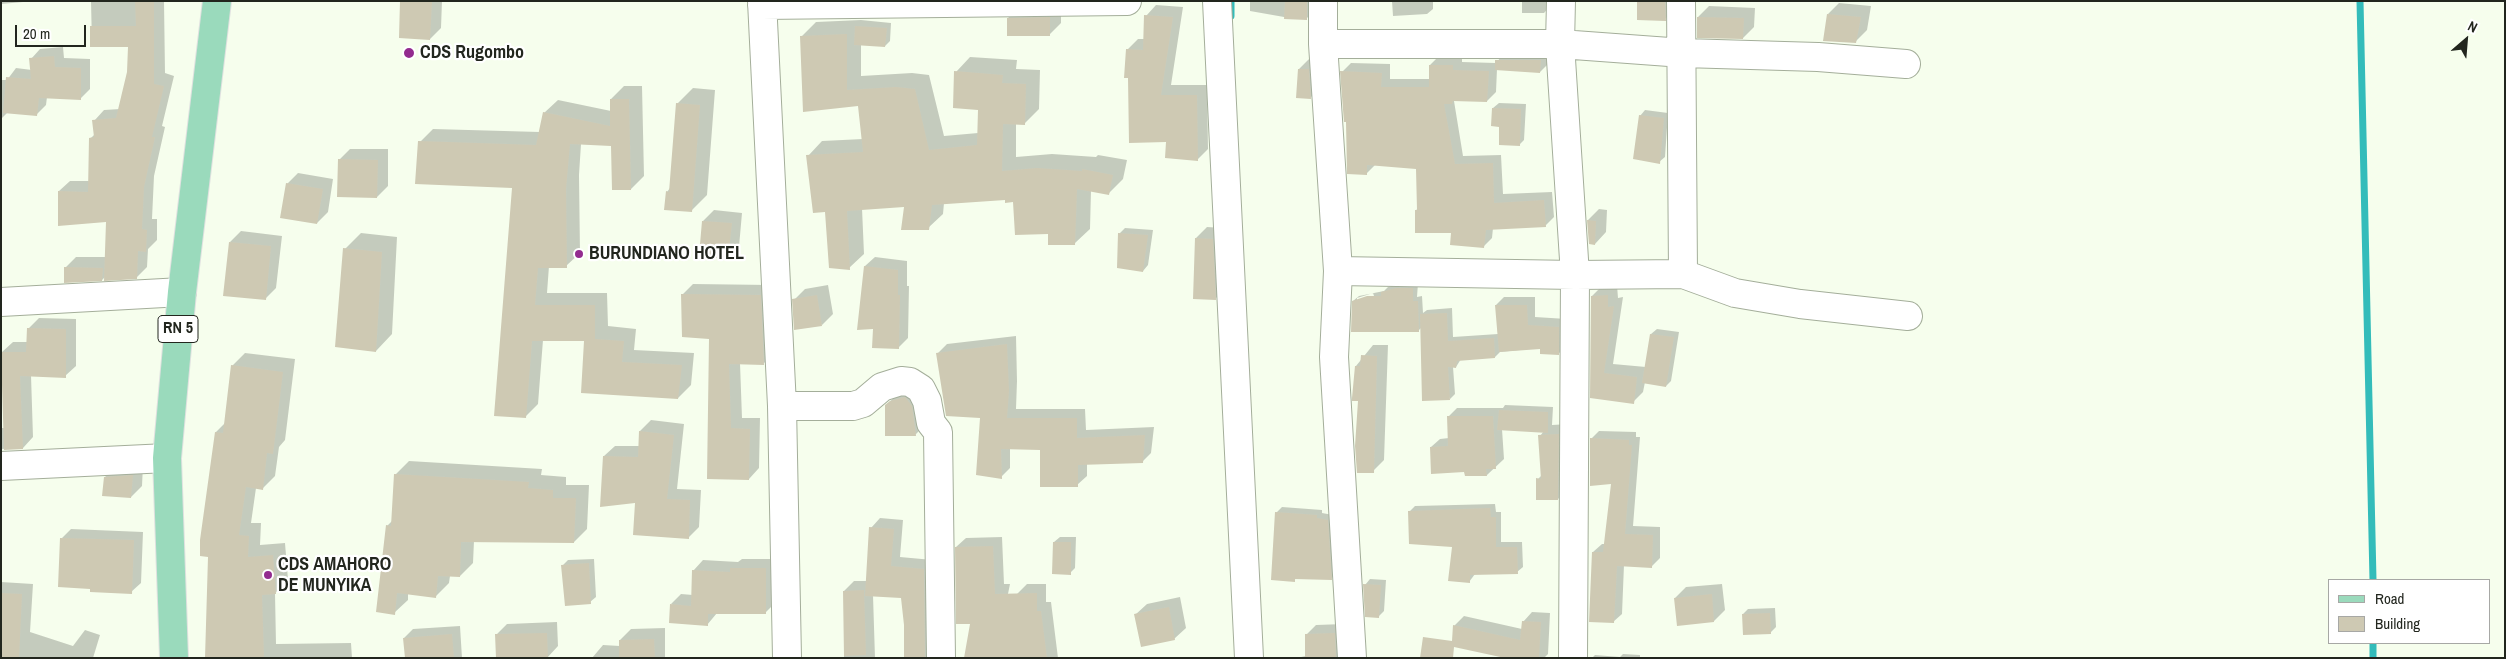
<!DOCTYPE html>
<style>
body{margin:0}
#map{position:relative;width:2506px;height:659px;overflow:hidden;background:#f6feed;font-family:"Archivo Narrow",sans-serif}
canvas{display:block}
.frame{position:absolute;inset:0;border:2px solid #22261e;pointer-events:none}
.legend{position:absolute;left:2328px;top:579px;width:162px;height:65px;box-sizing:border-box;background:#fff;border:1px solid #a7a8a5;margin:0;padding:6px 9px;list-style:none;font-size:15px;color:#22261e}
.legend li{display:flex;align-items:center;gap:10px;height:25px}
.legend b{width:25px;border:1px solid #a7a8a5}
.north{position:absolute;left:2441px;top:15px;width:50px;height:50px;-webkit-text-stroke:4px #fff;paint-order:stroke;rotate:27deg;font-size:14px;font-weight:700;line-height:20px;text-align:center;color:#22261e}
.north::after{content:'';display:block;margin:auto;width:18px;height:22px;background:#22261e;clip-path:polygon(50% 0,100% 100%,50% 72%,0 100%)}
.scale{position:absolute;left:15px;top:25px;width:71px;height:22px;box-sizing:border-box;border:2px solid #22261e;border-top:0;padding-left:6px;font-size:15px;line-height:18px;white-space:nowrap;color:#22261e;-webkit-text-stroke:4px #fff;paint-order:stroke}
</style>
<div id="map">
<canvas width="2506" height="659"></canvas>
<div class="frame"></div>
<ul class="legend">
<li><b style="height:6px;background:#9adabc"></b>Road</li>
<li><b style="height:14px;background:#cec9b3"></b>Building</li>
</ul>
<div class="north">N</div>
<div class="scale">20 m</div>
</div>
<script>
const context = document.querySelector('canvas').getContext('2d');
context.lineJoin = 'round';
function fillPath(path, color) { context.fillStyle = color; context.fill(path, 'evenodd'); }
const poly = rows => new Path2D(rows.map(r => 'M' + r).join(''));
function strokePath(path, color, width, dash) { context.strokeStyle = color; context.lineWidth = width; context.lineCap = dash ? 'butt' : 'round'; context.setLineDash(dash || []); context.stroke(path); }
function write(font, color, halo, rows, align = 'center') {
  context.font = font + ' "Archivo Narrow",sans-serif'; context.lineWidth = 4.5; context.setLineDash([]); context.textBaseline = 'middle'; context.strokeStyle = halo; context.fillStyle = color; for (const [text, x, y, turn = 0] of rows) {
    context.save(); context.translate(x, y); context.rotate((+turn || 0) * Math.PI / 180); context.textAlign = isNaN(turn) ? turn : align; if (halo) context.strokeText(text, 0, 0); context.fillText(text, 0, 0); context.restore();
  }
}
fillPath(poly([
 [1,1,34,1,1,4],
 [91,1,164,1,165,73,174,76,162,126,165,127,154,176,152,219,157,219,157,240,148,249,147,267,136,278,106,276,102,280,65,268,76,257,106,257,108,221,59,191,70,181,89,181,91,138,95,134,94,121,104,110,120,109,128,73,129,45,92,46],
 [401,1,442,1,441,28,430,39],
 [1250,1,1314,1,1314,11,1307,18,1284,17,1250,11],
 [1392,1,1433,1,1433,9,1427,14,1393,16],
 [1522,1,1555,1,1544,13,1522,13],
 [1638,1,1670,1,1670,14,1665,19],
 [1839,3,1871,6,1867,30,1856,41,1828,14],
 [1156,5,1183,7,1171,85,1207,85,1208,149,1197,160,1168,141,1127,50,1138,39,1145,39,1146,16],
 [1709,6,1755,8,1754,27,1743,38,1698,17],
 [1019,7,1061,7,1061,23,1050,34,1008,18],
 [861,20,891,23,890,41,885,46,861,44,861,76,912,73,929,75,944,136,978,133,979,109,956,72,970,57,1017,60,1016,69,1040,70,1039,109,1024,124,1016,124,1016,157,1052,154,1096,157,1098,155,1127,160,1123,179,1109,193,1091,190,1090,229,1075,243,1049,232,1015,201,1006,199,944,203,943,214,928,228,905,206,862,208,864,254,849,268,808,156,822,141,863,139,859,105,805,111,802,36,816,22],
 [63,47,64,58,90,59,90,89,81,98,47,97,46,105,37,114,8,112,1,119,1,80,7,80,16,68,32,70,31,59,40,49],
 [1506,51,1550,51,1549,63,1540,72,1497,69,1496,92,1487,101,1454,101,1463,156,1501,155,1503,194,1552,192,1554,217,1545,226,1493,228,1492,238,1483,247,1416,210,1419,208,1417,167,1375,165,1366,174,1347,121,1342,72,1351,63,1390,64,1390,79,1430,79,1430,65,1439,56,1462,57,1462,62,1496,63],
 [1310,58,1320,59,1321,87,1310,98,1299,69],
 [624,86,642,86,644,176,631,189,612,145,581,144,579,175,580,253,566,266,549,266,547,293,607,293,608,326,636,329,634,350,694,353,691,385,678,398,585,340,543,340,538,404,525,417,513,187,420,142,433,129,540,132,544,113,558,100,611,111,611,99],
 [693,88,715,90,707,195,691,211,667,192,670,188,677,104],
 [1499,103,1526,104,1524,140,1519,145,1501,125,1493,108],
 [1645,110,1668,113,1665,157,1659,162,1640,116],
 [350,149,388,149,388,186,377,197,339,160],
 [298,173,333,179,328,212,317,223,287,184],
 [1599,209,1607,210,1606,232,1595,244,1590,243,1588,220],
 [714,210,742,213,739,247,728,258,703,221],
 [1207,227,1224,228,1226,288,1215,299,1196,238],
 [1125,228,1153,230,1148,265,1143,271,1119,234],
 [241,231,282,236,276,288,265,299,230,242],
 [361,233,397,237,392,334,376,351,345,249],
 [875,257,907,261,907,286,909,286,908,338,899,347,874,327,865,266],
 [1402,283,1418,283,1417,297,1422,296,1423,313,1427,310,1452,308,1453,337,1498,334,1496,305,1504,297,1535,297,1535,317,1567,319,1567,346,1558,354,1541,348,1500,352,1495,357,1461,359,1456,367,1453,367,1455,394,1450,399,1422,327,1418,331,1353,301,1359,296,1384,291,1388,287],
 [1373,293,1374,296,1357,301,1357,298],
 [693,284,771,285,775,353,764,363,740,363,742,418,760,418,759,468,749,479,708,477,711,338,682,295],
 [828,285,833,314,822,325,794,300,805,289],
 [1617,285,1618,298,1623,297,1613,364,1646,367,1651,334,1657,329,1679,332,1671,381,1666,386,1645,382,1643,392,1633,402,1591,397,1592,296,1602,286],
 [39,318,76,319,76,366,65,376,31,375,33,437,23,448,1,449,1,428,5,428,2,352,13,342,28,342,28,329],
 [1016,336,1017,381,1016,409,1085,409,1086,430,1154,427,1151,453,1142,462,1087,464,1087,476,1077,485,1041,448,1010,448,1010,468,1001,477,982,416,938,353,947,344],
 [1373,345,1388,345,1384,460,1373,471,1359,400,1356,366],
 [245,353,295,359,285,440,279,447,275,476,262,489,256,488,251,523,261,523,260,545,285,543,288,580,275,593,276,644,351,643,352,658,207,658,216,432,225,423,232,366],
 [916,387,926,424,915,435,886,405,898,394],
 [1505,405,1553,407,1552,425,1569,424,1569,488,1558,499,1538,479,1542,475,1540,436,1544,431,1502,429,1504,459,1487,475,1465,471,1431,447,1440,439,1449,438,1448,417,1457,408,1503,408],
 [651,420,684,424,677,489,701,490,699,527,688,538,636,501,604,456,615,446,639,446,640,431],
 [1599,431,1636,432,1636,437,1640,437,1633,526,1660,527,1660,558,1651,567,1624,565,1622,614,1613,622,1593,552,1602,544,1606,544,1613,483,1591,439],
 [409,461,542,469,541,475,566,477,566,485,589,485,587,529,574,542,474,541,473,563,460,576,450,576,449,583,436,596,408,593,408,600,394,613,387,526,393,520,395,475],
 [143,465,142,486,131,497,105,477,116,466],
 [1495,504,1496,512,1501,512,1501,542,1522,542,1523,567,1517,572,1475,574,1469,582,1453,545,1410,511,1415,506],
 [1282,507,1322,510,1322,513,1333,515,1336,573,1331,579,1297,578,1294,580,1276,513],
 [880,518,903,520,900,557,933,560,936,658,905,658,905,625,902,597,873,595,875,658,844,658,844,591,854,581,867,581,871,528],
 [71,529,143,532,141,583,131,592,62,538],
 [1002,537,1004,584,1010,584,995,658,972,623,956,547,966,538],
 [1060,537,1076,537,1075,568,1070,573,1054,542],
 [594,559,596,597,590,602,563,565,568,560],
 [742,559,776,559,776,602,766,612,717,613,707,625,671,604,681,594,693,595,693,571,703,560,738,562],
 [1370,579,1386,580,1384,611,1378,617,1365,585],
 [1,582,33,584,30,632,73,646,85,630,100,635,93,658,1,658],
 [1027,584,1046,584,1046,602,1051,602,1058,658,1026,658,1017,594],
 [1722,584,1725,610,1714,621,1678,624,1675,598,1686,587],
 [1180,597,1186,628,1174,639,1135,615,1147,604],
 [1775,608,1776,627,1770,633,1743,614,1748,609],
 [1532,612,1550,613,1548,654,1544,658,1511,658,1454,626,1464,616,1522,629,1523,622],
 [557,622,558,646,547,658,496,635,507,624],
 [1344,624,1345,658,1296,658,1306,656,1307,634,1316,625],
 [460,626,462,658,406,658,404,638,413,629],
 [665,628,665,658,592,658,603,645,620,646,620,640,631,629],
 [1623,654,1640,655,1640,658,1592,658,1595,655,1620,657]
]), '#0003');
strokePath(poly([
 [1231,1,1231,16],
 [2360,1,2373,580],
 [2373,643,2373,658]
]), '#33bcba', 7);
fillPath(poly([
 [135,1,154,1,154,84,164,86,152,137,155,137,144,187,142,229,147,230,146,252,138,251,137,279,104,281,106,222,58,226,58,191,88,192,89,138,94,137,92,120,116,118,127,72,128,47,90,47,90,26,136,26],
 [400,1,432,1,430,40,399,38],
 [1285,1,1307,1,1307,20,1284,19],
 [1637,1,1665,1,1666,21,1637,20],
 [1827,14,1861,17,1856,43,1823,41],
 [1144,15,1173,17,1161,95,1197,95,1198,161,1165,158,1166,142,1129,143,1128,78,1124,78,1126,49,1143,50],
 [1050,17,1050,36,1007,36,1007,18],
 [1697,17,1744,18,1743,39,1697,38],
 [855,26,887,28,885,47,854,45],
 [847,34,847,90,896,87,915,89,929,150,977,145,978,110,953,108,954,71,1003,75,1002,83,1026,84,1025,125,1003,124,1002,171,1037,168,1082,171,1082,169,1113,175,1109,195,1077,189,1075,245,1048,245,1048,234,1015,235,1013,202,1005,203,1005,200,932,205,929,230,901,230,904,207,847,211,850,270,829,268,825,212,813,213,806,155,863,152,858,106,803,112,800,36],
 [54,56,55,67,81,68,81,100,39,98,37,116,3,113,6,77,31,79,29,58],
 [1495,60,1541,60,1540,73,1495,70],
 [1429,65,1453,65,1453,70,1489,71,1487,102,1453,101,1452,104,1444,104,1455,164,1493,163,1494,203,1544,200,1546,227,1486,230,1484,248,1450,245,1451,233,1415,233,1415,210,1417,210,1416,169,1367,165,1367,175,1347,174,1346,122,1344,122,1340,71,1382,73,1381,87,1429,87],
 [1298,69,1309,69,1311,99,1296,98],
 [610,99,629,99,631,190,612,190,611,146,570,144,566,189,567,268,538,268,535,305,595,305,595,339,624,341,622,362,682,365,678,399,581,393,584,341,532,341,526,418,494,416,512,188,415,184,418,141,536,145,543,112,610,126],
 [676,103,700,105,692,212,664,210,666,191,669,192],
 [1492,108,1521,109,1520,146,1499,145,1499,127,1491,126],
 [1639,115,1664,118,1660,164,1633,159],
 [338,159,378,160,377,198,337,197],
 [286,183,323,189,317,224,280,218],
 [1587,220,1596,221,1595,245,1589,244],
 [702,221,732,223,728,259,699,256],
 [1118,233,1148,235,1143,272,1117,268],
 [1195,238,1213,239,1216,300,1193,299],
 [229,242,271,246,266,300,223,296],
 [343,248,382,252,376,352,335,347],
 [864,266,898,270,898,295,900,295,899,349,872,348,873,329,857,330],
 [64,267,103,268,102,281,64,283],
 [1396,288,1413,288,1413,301,1418,301,1419,332,1351,332,1352,301,1367,296,1381,296,1381,292],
 [681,294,761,295,764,365,729,364,731,428,750,429,749,480,707,479,709,339,682,337],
 [817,295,822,326,794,330,792,299],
 [1608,295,1608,307,1614,306,1604,373,1637,377,1634,404,1590,398,1591,296],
 [1495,305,1527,305,1528,325,1559,327,1559,355,1540,354,1540,349,1499,352],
 [1447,313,1448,341,1494,338,1495,358,1457,361,1456,368,1448,367,1450,400,1422,401,1420,314],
 [27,328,66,329,66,378,20,376,23,449,4,450,1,352,26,352],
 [1650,334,1674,337,1666,387,1642,383],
 [1007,344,1009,391,1007,418,1077,418,1077,438,1145,435,1143,463,1078,465,1078,487,1040,487,1040,450,1001,449,1002,479,976,475,980,418,946,416,936,353],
 [1361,355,1377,356,1374,473,1357,473,1355,446,1358,401,1352,401,1352,398,1355,366,1360,366],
 [231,365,283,372,273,454,267,453,263,490,246,487,239,535,249,536,248,557,273,555,276,594,262,595,264,658,205,658,208,557,200,556,200,540,215,432,223,433],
 [905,397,912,406,916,436,885,436,885,405,890,401],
 [1499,410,1548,412,1548,433,1497,430],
 [1447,416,1493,416,1496,469,1486,469,1487,476,1465,476,1464,472,1431,474,1430,447,1448,446],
 [639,431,674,435,667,499,690,500,689,539,633,535,635,503,600,507,603,456,638,457],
 [1559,434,1558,500,1536,500,1536,478,1541,479,1538,435],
 [1590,438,1629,440,1629,445,1632,445,1625,534,1653,535,1652,568,1617,566,1614,623,1589,622,1592,552,1603,552,1611,484,1590,486],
 [394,474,529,482,528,488,553,490,553,498,576,498,574,543,461,542,460,577,438,576,436,598,397,593,395,615,376,612,386,525,391,526],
 [133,475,131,498,102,496,104,477],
 [1490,508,1491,517,1496,517,1496,547,1517,547,1518,574,1470,575,1470,583,1448,581,1452,547,1409,544,1408,511],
 [1275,512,1317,515,1317,518,1328,520,1332,580,1295,579,1295,582,1271,580],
 [869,527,894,529,891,566,924,569,925,658,904,658,904,625,901,598,865,596],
 [60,538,134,540,132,594,90,592,90,589,58,587],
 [1053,542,1071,542,1071,575,1052,574],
 [993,546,995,594,1037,593,1037,611,1041,611,1047,658,964,658,970,624,956,624,955,547],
 [589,563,591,604,565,606,561,565],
 [730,568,766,568,766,614,708,614,708,626,669,623,670,604,691,606,692,570,730,572],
 [1363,584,1381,585,1379,618,1365,617],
 [864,590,866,655,844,656,843,591],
 [1,593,22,594,19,658,1,658],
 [1712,594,1714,622,1677,626,1674,598],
 [1169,607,1175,640,1141,647,1134,614],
 [1770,613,1771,634,1743,635,1742,614],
 [1522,621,1541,622,1539,657,1505,658,1454,647,1453,658,1420,658,1423,637,1452,641,1453,625,1520,640],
 [547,633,548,658,496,658,495,634],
 [1335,633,1336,658,1305,658,1305,634],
 [452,634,454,658,405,658,403,638],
 [654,639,655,658,619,658,619,640]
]), '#cec9b3');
const minor = poly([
 [762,1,782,406,787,658],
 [1217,1,1249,658],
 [1323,1,1323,44,1338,271,1334,357,1352,658],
 [1561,1,1560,44,1575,275,1573,658],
 [1681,1,1683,274],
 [762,5,1127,1],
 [1323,44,1560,44,1683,53,1818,57,1906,64],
 [1338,271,1575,275,1683,274,1735,293,1800,304,1908,316],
 [1,302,182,292],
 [782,406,853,406,863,403,882,387,901,381,910,382,921,389,927,401,931,423,938,432,941,658],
 [1,466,167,458]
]);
const major = poly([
 [174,658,167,458,182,292,217,1]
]);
strokePath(minor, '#a4ae9a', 30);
strokePath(major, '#e0e1e0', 30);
strokePath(minor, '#fff', 28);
strokePath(major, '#9adabc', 28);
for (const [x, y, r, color] of [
 [409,53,6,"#932b8f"],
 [579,254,5,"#932b8f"],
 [268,575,5,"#932b8f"]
]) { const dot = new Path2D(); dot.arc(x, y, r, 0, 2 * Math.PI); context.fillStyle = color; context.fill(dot); strokePath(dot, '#fff', 2); }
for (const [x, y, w] of [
 [178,329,40]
]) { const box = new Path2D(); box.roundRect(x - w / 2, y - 13.5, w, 27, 4); context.fillStyle = '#fff'; context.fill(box); strokePath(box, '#22261e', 1); }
write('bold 16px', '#22261e', null, [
 ["RN 5",178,329]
]);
write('bold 18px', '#22261e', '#fff', [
 ["CDS Rugombo",420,53],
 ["BURUNDIANO HOTEL",589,254],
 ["CDS AMAHORO",278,565],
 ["DE MUNYIKA",278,586]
], 'left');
</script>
